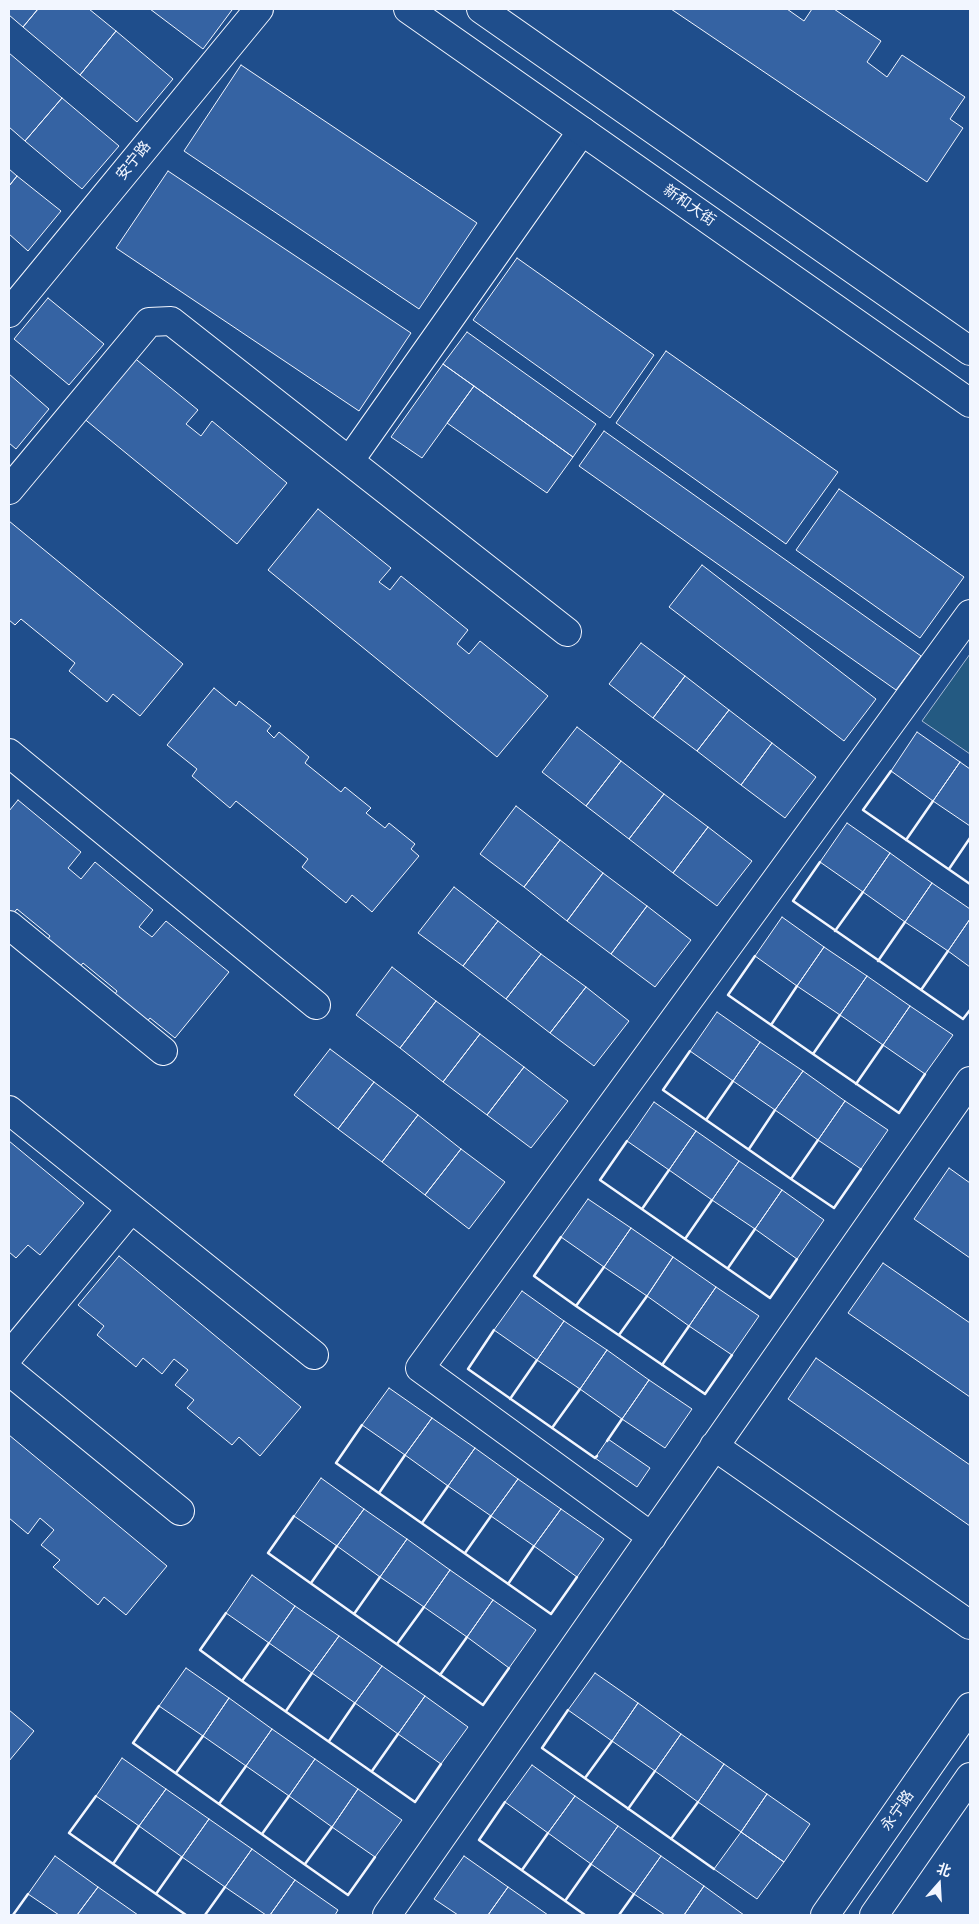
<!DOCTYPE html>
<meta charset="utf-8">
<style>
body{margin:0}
#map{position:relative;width:979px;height:1924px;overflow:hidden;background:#1f4e8c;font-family:"DM Sans","Noto Sans SC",sans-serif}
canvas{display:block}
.frame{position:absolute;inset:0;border:10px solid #f2f6ff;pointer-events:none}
.north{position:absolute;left:914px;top:1859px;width:50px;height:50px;-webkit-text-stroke:4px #1f4e8c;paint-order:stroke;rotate:19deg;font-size:14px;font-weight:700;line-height:20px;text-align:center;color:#f2f6ff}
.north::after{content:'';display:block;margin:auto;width:18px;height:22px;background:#f2f6ff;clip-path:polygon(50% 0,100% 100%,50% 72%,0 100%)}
</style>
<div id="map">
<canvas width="979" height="1924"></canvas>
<div class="frame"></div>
<div class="north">北</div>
</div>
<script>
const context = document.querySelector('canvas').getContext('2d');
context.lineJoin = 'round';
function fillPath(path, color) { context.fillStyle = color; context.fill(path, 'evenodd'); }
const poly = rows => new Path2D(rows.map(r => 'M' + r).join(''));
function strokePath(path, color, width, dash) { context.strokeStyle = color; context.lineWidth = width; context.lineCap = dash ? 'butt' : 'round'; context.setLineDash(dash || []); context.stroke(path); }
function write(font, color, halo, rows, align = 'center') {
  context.font = font + ' "DM Sans","Noto Sans SC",sans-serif'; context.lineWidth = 4; context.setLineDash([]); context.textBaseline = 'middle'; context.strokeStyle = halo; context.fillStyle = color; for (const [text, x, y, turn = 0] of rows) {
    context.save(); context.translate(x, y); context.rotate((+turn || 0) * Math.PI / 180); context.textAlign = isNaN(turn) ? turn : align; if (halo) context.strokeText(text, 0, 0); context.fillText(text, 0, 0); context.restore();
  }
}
const green = poly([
 [970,654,970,754,922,721,970,654]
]);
fillPath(green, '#245a82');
strokePath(green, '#a8bbd7', 1);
const building = poly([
 [9,9,38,9,23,27,9,15,9,9],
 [38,9,89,9,116,31,80,75,23,27,38,9],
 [150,9,231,9,232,10,203,49,150,9],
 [671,9,787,9,804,21,812,9,834,9,881,41,867,62,887,77,902,55,965,97,950,119,963,128,927,182,671,9],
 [116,31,173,79,137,122,80,75,116,31],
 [9,53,62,98,25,141,9,127,9,53],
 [241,65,477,223,419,309,184,151,241,65],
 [62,98,119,146,82,189,25,141,62,98],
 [9,169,17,176,9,186,9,169],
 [168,171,411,333,359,411,116,248,168,171],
 [17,176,61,211,28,251,9,234,9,186,17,176],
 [517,258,654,355,610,418,473,320,517,258],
 [48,298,104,344,69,385,14,339,48,298],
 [467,332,596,424,573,457,443,364,467,332],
 [666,351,838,472,786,544,616,423,666,351],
 [132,356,198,410,186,424,201,436,212,421,287,483,237,544,82,417,132,356],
 [443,364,474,386,422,458,391,437,443,364],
 [9,374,49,409,16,449,9,443,9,374],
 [474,386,573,457,547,493,447,423,474,386],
 [604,431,921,656,896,690,579,466,604,431],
 [839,489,964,577,920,638,796,550,839,489],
 [318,509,391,568,379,582,390,590,401,576,468,630,457,644,469,654,480,641,548,696,497,757,268,570,318,509],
 [9,521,183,664,140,716,113,694,107,702,69,671,75,663,21,619,15,625,9,620,9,521],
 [702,565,876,699,844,741,669,607,702,565],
 [641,643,685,676,653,718,609,684,641,643],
 [685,676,729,710,697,751,653,718,685,676],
 [214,688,236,706,239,701,271,726,267,731,274,738,279,732,309,757,305,763,341,792,345,787,371,808,366,813,385,828,389,823,415,844,411,849,419,856,372,912,352,895,346,903,302,867,308,859,236,801,230,808,192,776,197,769,167,745,214,688],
 [729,710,772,743,741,785,697,751,729,710],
 [577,727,621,761,586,806,542,772,577,727],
 [917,732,960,762,933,801,891,771,917,732],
 [772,743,816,777,785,818,741,785,772,743],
 [621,761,664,794,629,839,586,806,621,761],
 [960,762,970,769,970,826,933,801,960,762],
 [664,794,708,827,673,873,629,839,664,794],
 [18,800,81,852,68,868,81,879,95,862,153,910,139,927,152,937,166,921,229,972,175,1038,150,1018,145,1024,113,997,117,991,83,963,78,969,46,942,50,936,17,909,12,915,9,912,9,811,18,800],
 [516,806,560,840,524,887,480,854,516,806],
 [847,823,890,853,863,892,820,862,847,823],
 [708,827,752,861,717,906,673,873,708,827],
 [560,840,603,873,567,921,524,887,560,840],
 [890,853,932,883,905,922,863,892,890,853],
 [603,873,647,906,611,954,567,921,603,873],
 [932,883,970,909,970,919,948,951,905,922,932,883],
 [454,887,498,921,463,966,418,933,454,887],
 [647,906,691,940,655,987,611,954,647,906],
 [782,917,824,947,797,986,755,956,782,917],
 [970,919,970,967,948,951,970,919],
 [498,921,541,954,506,999,463,966,498,921],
 [824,947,867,976,840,1015,797,986,824,947],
 [541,954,586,987,550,1033,506,999,541,954],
 [392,967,436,1001,400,1048,356,1015,392,967],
 [867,976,910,1006,883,1045,840,1015,867,976],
 [586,987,629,1021,594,1066,550,1033,586,987],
 [436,1001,480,1034,443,1082,400,1048,436,1001],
 [910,1006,953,1035,925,1074,883,1045,910,1006],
 [717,1012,760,1042,733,1081,690,1051,717,1012],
 [480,1034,524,1067,487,1115,443,1082,480,1034],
 [760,1042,803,1071,775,1110,733,1081,760,1042],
 [330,1049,374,1082,338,1129,294,1095,330,1049],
 [524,1067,568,1101,531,1148,487,1115,524,1067],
 [803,1071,845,1101,818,1140,775,1110,803,1071],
 [374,1082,418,1115,382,1162,338,1129,374,1082],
 [845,1101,888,1130,861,1169,818,1140,845,1101],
 [654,1102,696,1131,669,1170,627,1141,654,1102],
 [418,1115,461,1149,425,1195,382,1162,418,1115],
 [696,1131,739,1161,712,1200,669,1170,696,1131],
 [9,1141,84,1203,40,1255,28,1245,16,1258,9,1252,9,1141],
 [461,1149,505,1182,469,1229,425,1195,461,1149],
 [739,1161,782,1190,755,1229,712,1200,739,1161],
 [949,1168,970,1183,970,1258,914,1219,949,1168],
 [782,1190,824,1220,797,1259,755,1229,782,1190],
 [588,1199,631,1228,604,1267,561,1237,588,1199],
 [631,1228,673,1257,647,1296,604,1267,631,1228],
 [119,1256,301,1407,260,1456,239,1437,232,1445,187,1408,194,1400,175,1385,188,1370,174,1359,162,1374,143,1358,136,1367,97,1335,104,1326,78,1305,119,1256],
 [673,1257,716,1287,689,1326,647,1296,673,1257],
 [883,1263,970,1323,970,1397,848,1313,883,1263],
 [716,1287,759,1316,732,1355,689,1326,716,1287],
 [522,1291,564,1321,537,1360,494,1330,522,1291],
 [564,1321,607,1350,580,1389,537,1360,564,1321],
 [607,1350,649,1380,622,1419,580,1389,607,1350],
 [816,1358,970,1465,970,1526,788,1399,816,1358],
 [649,1380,692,1409,665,1448,622,1419,649,1380],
 [389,1388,432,1418,405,1455,362,1425,389,1388],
 [432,1418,475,1448,448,1486,405,1455,432,1418],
 [9,1435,167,1566,126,1615,104,1597,98,1605,53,1567,60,1560,41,1545,54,1530,40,1518,28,1534,9,1518,9,1435],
 [608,1439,650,1468,637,1487,595,1458,608,1439],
 [475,1448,518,1479,491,1516,448,1486,475,1448],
 [321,1478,364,1509,337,1546,294,1516,321,1478],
 [518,1479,561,1509,534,1546,491,1516,518,1479],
 [364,1509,407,1539,380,1577,337,1546,364,1509],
 [561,1509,604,1539,577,1577,534,1546,561,1509],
 [407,1539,450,1570,424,1607,380,1577,407,1539],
 [450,1570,493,1600,467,1637,424,1607,450,1570],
 [252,1575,295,1606,269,1643,226,1613,252,1575],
 [493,1600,536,1630,509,1668,467,1637,493,1600],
 [295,1606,339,1636,312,1673,269,1643,295,1606],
 [339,1636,382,1666,355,1703,312,1673,339,1636],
 [382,1666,425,1696,398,1734,355,1703,382,1666],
 [186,1668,229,1698,203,1736,159,1706,186,1668],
 [595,1673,638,1703,612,1741,568,1710,595,1673],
 [425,1696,468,1727,441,1764,398,1734,425,1696],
 [229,1698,272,1729,246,1766,203,1736,229,1698],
 [638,1703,681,1734,655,1771,612,1741,638,1703],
 [9,1710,34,1731,9,1761,9,1710],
 [272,1729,315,1759,289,1796,246,1766,272,1729],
 [681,1734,724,1764,698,1802,655,1771,681,1734],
 [122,1758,166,1789,139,1826,96,1796,122,1758],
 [315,1759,358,1789,332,1827,289,1796,315,1759],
 [724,1764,767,1794,741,1832,698,1802,724,1764],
 [532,1765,575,1796,548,1833,505,1802,532,1765],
 [166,1789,209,1819,182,1857,139,1826,166,1789],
 [358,1789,402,1820,375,1857,332,1827,358,1789],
 [767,1794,810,1824,784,1862,741,1832,767,1794],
 [575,1796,618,1826,591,1864,548,1833,575,1796],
 [209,1819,252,1849,225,1887,182,1857,209,1819],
 [618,1826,661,1856,634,1894,591,1864,618,1826],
 [741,1832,784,1862,757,1899,714,1869,741,1832],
 [252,1849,295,1880,270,1915,266,1915,225,1887,252,1849],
 [55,1856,98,1887,77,1915,59,1915,28,1894,55,1856],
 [464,1856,508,1887,488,1915,458,1915,434,1899,464,1856],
 [661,1856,704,1886,684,1915,665,1915,634,1894,661,1856],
 [295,1880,338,1910,335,1915,270,1915,295,1880],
 [704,1886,744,1915,684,1915,704,1886],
 [98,1887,138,1915,77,1915,98,1887],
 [508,1887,548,1915,488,1915,508,1887]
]);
fillPath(building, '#3563a3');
strokePath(building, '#f2f6ff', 1);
const minor = poly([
 [9,313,259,9],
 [350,460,582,131],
 [9,490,149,322,171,321,567,632],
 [9,753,316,1005],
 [9,925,163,1051],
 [9,1110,314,1355],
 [9,1356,131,1209],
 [9,1371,180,1511],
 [714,1446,970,1625],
 [652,1537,420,1368,970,614],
 [387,1915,970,1081],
 [825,1915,970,1707],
 [874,1915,970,1777]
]);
const major = poly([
 [408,9,970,403],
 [481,9,970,351]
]);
strokePath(minor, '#f2f6ff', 30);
strokePath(major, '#f2f6ff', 30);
strokePath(minor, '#1f4e8c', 28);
strokePath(major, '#1f4e8c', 28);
strokePath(poly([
 [891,771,863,810,970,884],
 [906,840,933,801],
 [820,862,793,901,963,1019,970,1010],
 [949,869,970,838],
 [835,931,863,892],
 [755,956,728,995,813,1054,899,1113,925,1074],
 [878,961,905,922],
 [921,990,948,951],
 [771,1025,797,986],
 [690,1051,663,1090,791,1179,834,1208,861,1169],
 [813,1054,840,1015],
 [856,1084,883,1045],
 [706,1120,733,1081],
 [627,1141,600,1180,770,1298,797,1259],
 [749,1149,775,1110],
 [791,1179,818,1140],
 [642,1209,669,1170],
 [561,1237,534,1276,576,1306,705,1394,732,1355],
 [685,1239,712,1200],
 [728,1268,755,1229],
 [576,1306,604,1267],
 [494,1330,468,1369,595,1458,597,1456],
 [619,1335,647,1296],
 [662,1365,689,1326],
 [510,1399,537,1360],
 [362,1425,336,1463,551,1614,577,1577],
 [552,1428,580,1389],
 [607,1441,622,1419],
 [379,1493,405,1455],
 [294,1516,268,1553,354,1614,483,1705,509,1668],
 [422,1523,448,1486],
 [465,1553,491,1516],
 [311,1583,337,1546],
 [508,1584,534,1546],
 [226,1613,200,1650,242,1681,415,1802,441,1764],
 [354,1614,380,1577],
 [397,1644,424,1607],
 [440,1675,467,1637],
 [242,1681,269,1643],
 [159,1706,133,1743,219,1804,348,1895,375,1857],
 [568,1710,542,1748,714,1869],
 [286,1711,312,1673],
 [329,1741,355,1703],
 [372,1771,398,1734],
 [176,1773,203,1736],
 [585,1778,612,1741],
 [96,1796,69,1833,186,1915],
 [505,1802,479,1840,585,1915],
 [219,1804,246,1766],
 [628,1809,655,1771],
 [262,1834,289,1796],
 [671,1839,698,1802],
 [113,1864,139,1826],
 [305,1864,332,1827],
 [522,1870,548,1833],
 [156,1894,182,1857],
 [565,1901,591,1864],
 [13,1915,28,1894],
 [205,1915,225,1887],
 [619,1915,634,1894]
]), '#f2f6ff', 2.5);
write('15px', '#f2f6ff', '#1f4e8c', [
 ["安宁路",134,161,-51],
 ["新和大街",689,206,35],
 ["永宁路",898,1811,-55]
]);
</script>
